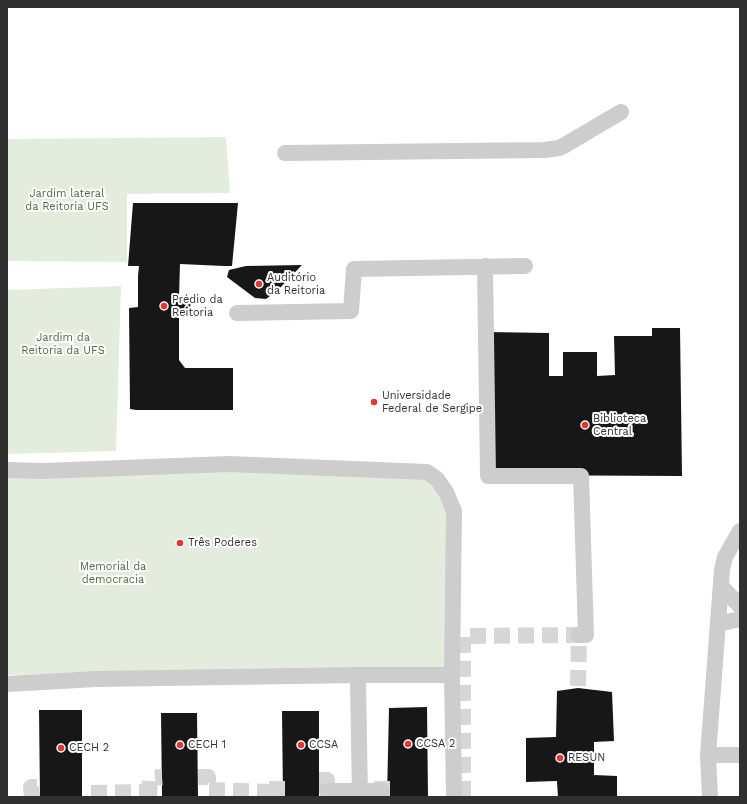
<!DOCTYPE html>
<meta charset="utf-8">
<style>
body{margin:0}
#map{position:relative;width:747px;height:804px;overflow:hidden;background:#fff;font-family:"Work Sans",sans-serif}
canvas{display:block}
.frame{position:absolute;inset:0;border:8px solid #303030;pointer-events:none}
</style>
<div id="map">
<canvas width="747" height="804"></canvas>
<div class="frame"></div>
</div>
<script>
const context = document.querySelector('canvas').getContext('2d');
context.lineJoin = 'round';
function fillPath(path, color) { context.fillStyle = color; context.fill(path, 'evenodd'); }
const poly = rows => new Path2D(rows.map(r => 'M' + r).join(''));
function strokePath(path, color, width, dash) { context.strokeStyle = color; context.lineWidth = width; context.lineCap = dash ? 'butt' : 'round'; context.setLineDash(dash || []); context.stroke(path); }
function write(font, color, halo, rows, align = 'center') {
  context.font = font + ' "Work Sans",sans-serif'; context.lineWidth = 4; context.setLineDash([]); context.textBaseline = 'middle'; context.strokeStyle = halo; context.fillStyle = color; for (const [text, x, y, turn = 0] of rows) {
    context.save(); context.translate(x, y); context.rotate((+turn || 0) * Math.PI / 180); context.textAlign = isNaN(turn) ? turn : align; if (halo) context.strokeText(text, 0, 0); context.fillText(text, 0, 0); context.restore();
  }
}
fillPath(poly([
 [226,137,230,193,127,194,127,262,7,261,7,139],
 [121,286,116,451,7,454,7,290],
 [434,470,454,511,460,668,7,675,7,473]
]), '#e4eddd');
fillPath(poly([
 [133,203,238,203,232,266,224,266,180,264,179,296,191,297,190,312,179,312,179,360,185,368,233,368,233,410,136,410,130,409,129,308,138,307,138,276,139,266,128,266],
 [302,265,278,290,266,299,255,298,227,277,229,270,246,266],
 [652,328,680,328,682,476,490,475,488,332,549,333,549,376,563,376,563,352,597,352,597,376,615,375,614,336,652,336],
 [578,688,612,692,614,741,594,742,594,775,617,776,617,797,558,797,557,781,526,782,526,738,556,737,557,691],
 [427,707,428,797,387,797,389,708],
 [39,710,82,710,82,797,40,797],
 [282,711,319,711,319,797,283,797],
 [161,713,197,713,198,797,162,797]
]), '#171717');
strokePath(poly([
 [198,777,208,777,208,790,277,792],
 [319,780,327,780,327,797],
 [91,793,149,792],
 [32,797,31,787,40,787],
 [149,797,150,778,162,777],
 [277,797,277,780,283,780],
 [382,797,382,780,388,780],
 [463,797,463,636,579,635,578,688]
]), '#d6d6d6', 16, [16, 8]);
strokePath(poly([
 [285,153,544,150,559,148,565,145,621,112],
 [485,266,488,476,581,476,586,635,579,635],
 [237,313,351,311,354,269,525,266],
 [7,470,43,471,229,464,427,472,437,479,446,492,454,511,452,675,454,797],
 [721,586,740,606],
 [718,624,740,619],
 [358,682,360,797],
 [7,684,96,679,360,675,452,675],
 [718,755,740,755],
 [327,791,382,791],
 [710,797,708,755,722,570,725,557,740,531]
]), '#cdcdcd', 16);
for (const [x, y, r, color] of [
 [259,284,4,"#e93530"],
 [164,306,4,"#e93530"],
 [374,402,4,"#e93530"],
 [585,425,4,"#e93530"],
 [180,543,4,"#e93530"],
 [408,744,4,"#e93530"],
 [180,745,4,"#e93530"],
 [301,745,4,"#e93530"],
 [61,748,4,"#e93530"],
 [560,758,4,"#e93530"]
]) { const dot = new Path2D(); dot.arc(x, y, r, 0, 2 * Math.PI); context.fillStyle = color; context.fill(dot); strokePath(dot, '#fff', 1.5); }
write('11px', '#4e6d3c', '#fff', [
 ["Jardim lateral",67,194],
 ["da Reitoria UFS",67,207],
 ["Jardim da",63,338],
 ["Reitoria da UFS",63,351],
 ["Memorial da",113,567],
 ["democracia",113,580]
]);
write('11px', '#303030', '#fff', [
 ["Auditório",267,278],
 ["da Reitoria",267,291],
 ["Prédio da",172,300],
 ["Reitoria",172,313],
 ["Universidade",382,396],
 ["Federal de Sergipe",382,409],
 ["Biblioteca",593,419],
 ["Central",593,432],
 ["Três Poderes",188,543],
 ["CCSA 2",416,744],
 ["CECH 1",188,745],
 ["CCSA",309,745],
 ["CECH 2",69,748],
 ["RESUN",568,758]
], 'left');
</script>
